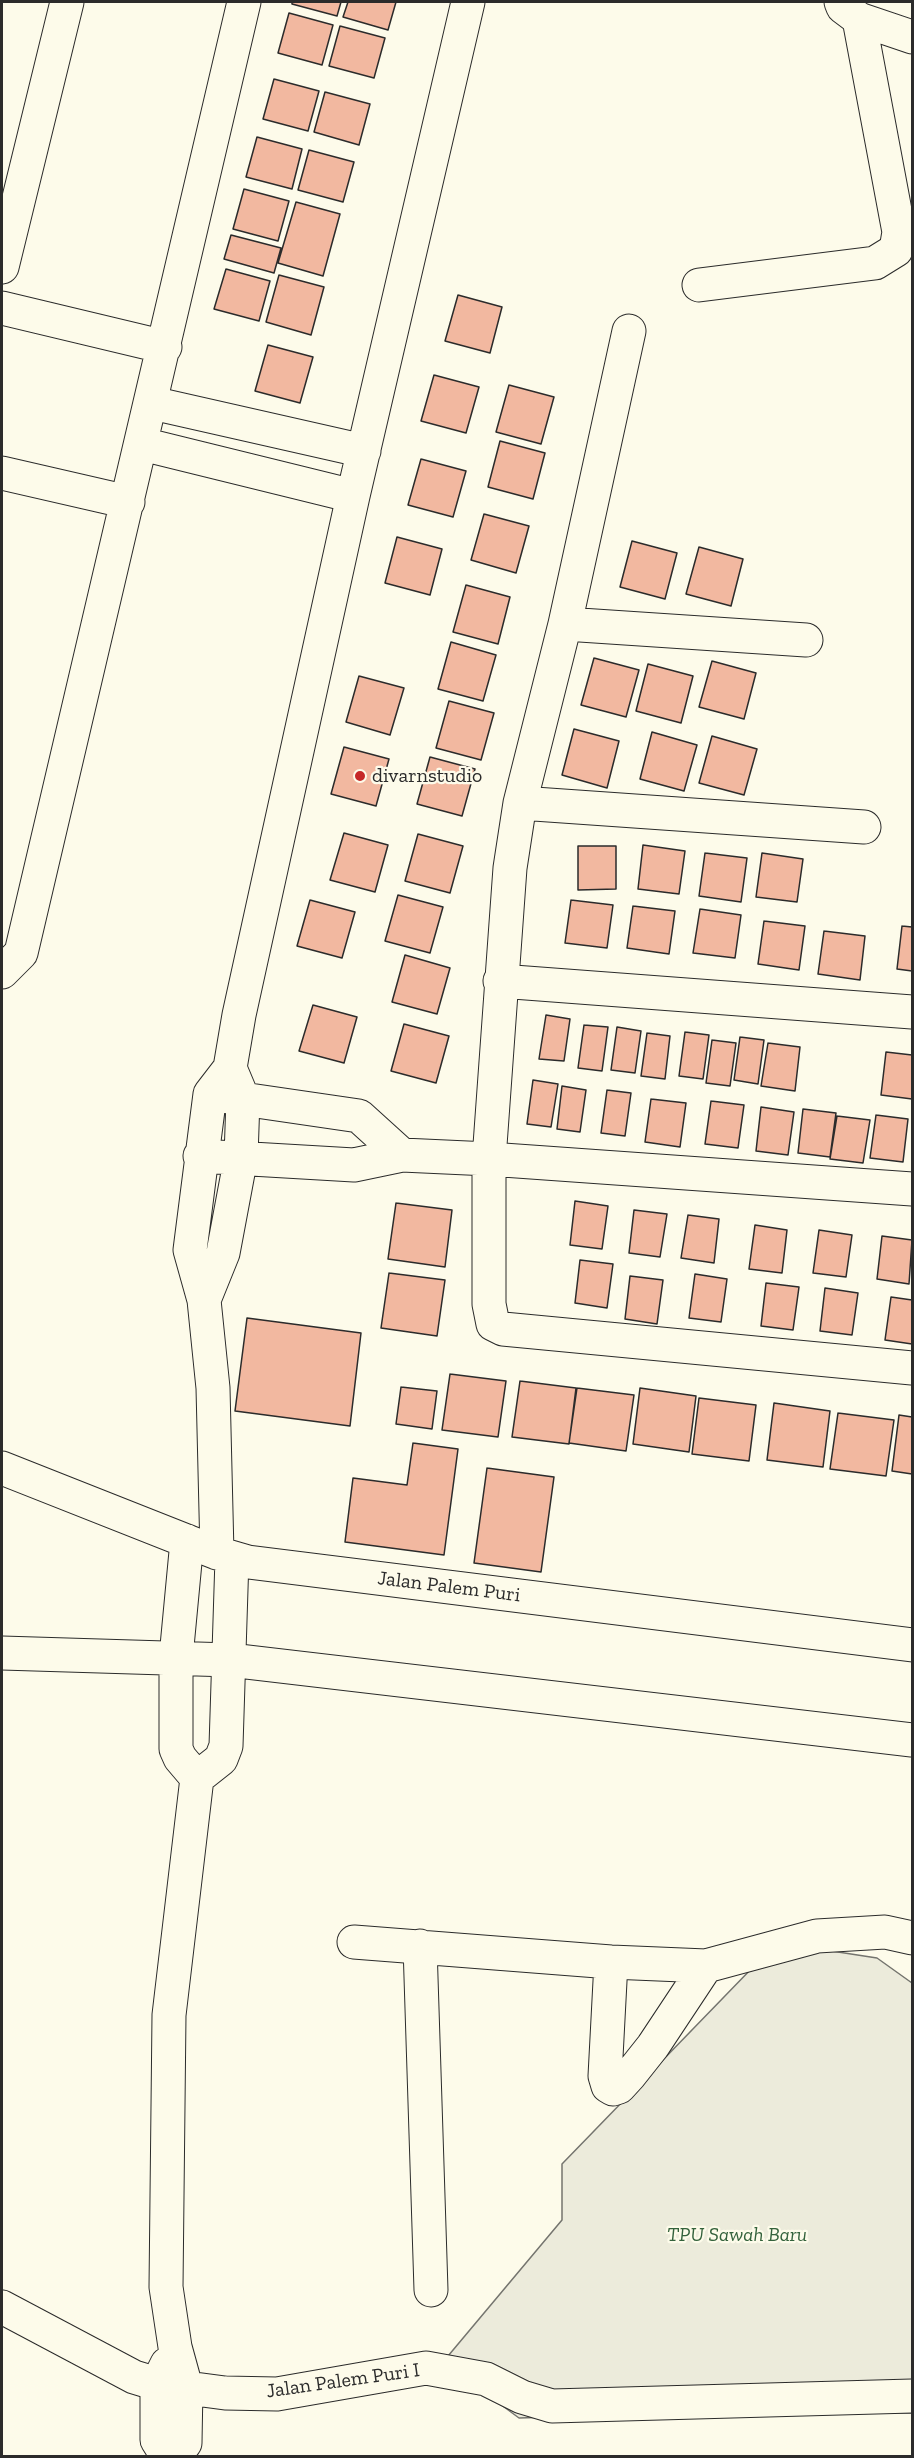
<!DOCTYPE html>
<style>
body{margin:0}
#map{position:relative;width:914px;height:2458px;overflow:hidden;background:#fdfbea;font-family:"Zilla Slab",serif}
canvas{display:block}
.frame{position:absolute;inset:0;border:3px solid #2b2b2b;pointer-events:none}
</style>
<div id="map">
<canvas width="914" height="2458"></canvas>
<div class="frame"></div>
</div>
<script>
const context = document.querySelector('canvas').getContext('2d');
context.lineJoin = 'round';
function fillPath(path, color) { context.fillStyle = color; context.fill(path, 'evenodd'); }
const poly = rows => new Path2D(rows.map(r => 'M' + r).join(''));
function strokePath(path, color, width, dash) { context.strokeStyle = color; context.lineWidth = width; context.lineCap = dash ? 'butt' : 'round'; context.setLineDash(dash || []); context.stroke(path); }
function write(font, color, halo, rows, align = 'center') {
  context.font = font + ' "Zilla Slab",serif'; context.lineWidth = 4.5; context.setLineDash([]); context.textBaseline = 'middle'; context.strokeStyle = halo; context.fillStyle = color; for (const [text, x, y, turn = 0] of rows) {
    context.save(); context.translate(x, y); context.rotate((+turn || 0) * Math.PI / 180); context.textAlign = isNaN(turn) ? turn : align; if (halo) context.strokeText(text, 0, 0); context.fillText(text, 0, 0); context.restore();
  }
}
const green = poly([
 [825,1950,877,1958,912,1983,912,2413,781,2410,519,2418,443,2362,562,2220,562,2164,755,1965,825,1950]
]);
fillPath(green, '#ecebdb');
strokePath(green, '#74746e', 1.5);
const building = poly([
 [292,2,341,2,337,16,292,4,292,2],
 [348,2,396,2,388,30,343,17,348,2],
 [289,13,333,25,322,65,278,53,289,13],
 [340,26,385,38,374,78,329,66,340,26],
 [274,79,319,91,308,131,263,119,274,79],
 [325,92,370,104,359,145,314,132,325,92],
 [257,137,302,149,292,189,246,177,257,137],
 [309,150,354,162,343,202,298,190,309,150],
 [244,189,289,201,278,241,233,229,244,189],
 [296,202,340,214,323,276,278,263,296,202],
 [231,235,281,248,274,273,224,259,231,235],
 [226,269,270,281,259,321,214,309,226,269],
 [279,275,324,287,311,335,266,322,279,275],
 [458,295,502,307,490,353,445,341,458,295],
 [268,345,313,357,300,403,255,391,268,345],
 [434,375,479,387,466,433,421,421,434,375],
 [509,385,554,397,541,444,496,432,509,385],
 [500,441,545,453,533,499,488,487,500,441],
 [421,459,466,471,453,517,408,505,421,459],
 [484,514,529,526,516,573,471,560,484,514],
 [397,537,442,549,430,595,385,583,397,537],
 [632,541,677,553,665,599,620,587,632,541],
 [699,547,743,559,731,606,686,594,699,547],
 [466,585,510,597,498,644,453,632,466,585],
 [451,642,496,655,483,701,438,689,451,642],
 [594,658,639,670,626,717,581,705,594,658],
 [712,661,756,673,744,719,699,707,712,661],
 [648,664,693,676,681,723,636,711,648,664],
 [359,676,404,688,390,735,346,722,359,676],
 [449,701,494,713,481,760,436,748,449,701],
 [574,729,619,741,607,788,562,775,574,729],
 [652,732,697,745,684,791,640,779,652,732],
 [712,736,757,749,744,795,699,783,712,736],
 [344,747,389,759,376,806,331,794,344,747],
 [430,757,475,769,462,816,417,804,430,757],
 [344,833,388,845,375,892,330,880,344,833],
 [418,834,463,846,450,893,405,881,418,834],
 [643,845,685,851,679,894,638,889,643,845],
 [578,846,616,846,616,889,578,890,578,846],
 [705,853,747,858,741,902,699,896,705,853],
 [762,853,803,859,797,902,756,897,762,853],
 [398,895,443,907,430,953,385,941,398,895],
 [310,900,355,912,342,958,297,946,310,900],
 [571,900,613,905,607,948,565,943,571,900],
 [633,906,675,911,669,954,627,948,633,906],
 [700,909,741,915,735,958,693,953,700,909],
 [764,921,805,926,799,970,758,964,764,921],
 [902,926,912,927,912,971,897,969,902,926],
 [824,931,865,936,860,980,818,974,824,931],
 [405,955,450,968,437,1014,392,1002,405,955],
 [313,1005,357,1017,344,1063,299,1051,313,1005],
 [546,1015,570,1019,564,1061,539,1059,546,1015],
 [404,1024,449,1036,436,1083,391,1071,404,1024],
 [584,1025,608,1027,602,1071,578,1068,584,1025],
 [617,1027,641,1031,635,1073,611,1070,617,1027],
 [685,1032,709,1035,703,1079,679,1076,685,1032],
 [647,1033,670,1036,665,1079,641,1076,647,1033],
 [740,1037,764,1040,758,1084,734,1080,740,1037],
 [712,1040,736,1043,730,1086,706,1083,712,1040],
 [768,1043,800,1047,795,1091,761,1086,768,1043],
 [886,1052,912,1055,912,1099,881,1095,886,1052],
 [533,1080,558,1084,551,1127,527,1124,533,1080],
 [562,1086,586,1090,580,1132,557,1129,562,1086],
 [607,1090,631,1093,625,1136,601,1133,607,1090],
 [651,1099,686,1103,680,1147,645,1142,651,1099],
 [711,1101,744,1105,738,1148,705,1144,711,1101],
 [761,1107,794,1112,788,1155,756,1151,761,1107],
 [803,1109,836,1113,830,1157,798,1153,803,1109],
 [876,1115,908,1119,903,1162,870,1158,876,1115],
 [837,1116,870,1120,863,1163,830,1159,837,1116],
 [575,1201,608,1206,602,1249,570,1245,575,1201],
 [396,1203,452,1210,445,1267,388,1259,396,1203],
 [634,1210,667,1214,660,1257,629,1253,634,1210],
 [688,1215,719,1219,714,1263,681,1258,688,1215],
 [755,1225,787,1230,782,1273,749,1269,755,1225],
 [819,1230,852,1235,846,1277,813,1273,819,1230],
 [882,1236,912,1240,909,1284,877,1279,882,1236],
 [580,1260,613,1264,607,1308,575,1303,580,1260],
 [389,1273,445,1280,437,1336,381,1328,389,1273],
 [695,1274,727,1279,721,1322,689,1318,695,1274],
 [630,1276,663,1280,657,1324,625,1319,630,1276],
 [766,1283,799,1287,793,1330,761,1326,766,1283],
 [825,1288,858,1293,852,1335,820,1331,825,1288],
 [891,1297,912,1300,912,1344,885,1340,891,1297],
 [247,1318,361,1333,350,1426,235,1411,247,1318],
 [450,1374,506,1381,498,1437,442,1430,450,1374],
 [520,1381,576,1388,569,1444,512,1437,520,1381],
 [401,1387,437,1391,432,1429,396,1424,401,1387],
 [577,1388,634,1395,626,1451,569,1443,577,1388],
 [640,1388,696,1396,689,1452,633,1444,640,1388],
 [699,1398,756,1405,749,1461,692,1454,699,1398],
 [774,1403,830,1411,823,1467,767,1460,774,1403],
 [838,1413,894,1420,886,1476,830,1469,838,1413],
 [899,1415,912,1417,912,1474,892,1471,899,1415],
 [413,1443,458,1449,444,1555,345,1542,353,1478,407,1485,413,1443],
 [487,1468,554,1477,541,1572,474,1563,487,1468]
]);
fillPath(building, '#f2b8a0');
strokePath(building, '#2b2b2b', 1.5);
const minor = poly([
 [841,2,843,7,859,19,912,37],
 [2,267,67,2],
 [699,285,875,263,896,250,899,232,859,19],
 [2,308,165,347],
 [629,331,565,624,520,803,510,868,489,1159,489,1304,493,1324,503,1329,912,1368],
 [152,403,364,451],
 [142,444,353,496],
 [2,473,128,502],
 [565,624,806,640],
 [520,803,864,827],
 [2,972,21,953,244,2],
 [500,981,912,1012],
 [222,1096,359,1116,402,1155],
 [200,1156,354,1165,402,1155,489,1159,912,1189],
 [204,1300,223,1253,241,1157,243,1099,230,1068],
 [2,1468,217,1553,248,1562,912,1645],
 [187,1541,176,1657,176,1749,180,1758,197,1778],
 [217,1553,213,1388,204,1300,190,1250,210,1094,230,1068,239,1015,353,496,468,2],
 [2,1653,230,1660,912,1740],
 [354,1942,611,1962,706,1966,817,1936,885,1932,912,1938],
 [420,1946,431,2290],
 [611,1962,605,2076,608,2086,613,2089,619,2087,630,2075,653,2046,706,1966],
 [2,2307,134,2377,157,2384,225,2393,277,2394,426,2368,486,2379,522,2397,552,2406,912,2396],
 [167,2456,157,2440,157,2384,167,2364],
 [175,2456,185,2443,186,2387,175,2347,166,2287,169,2015,197,1778,221,1759,226,1746,232,1558]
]);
strokePath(minor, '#2b2b2b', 35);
strokePath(minor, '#fdfbea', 33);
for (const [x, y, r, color] of [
 [360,776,6,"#c62828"]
]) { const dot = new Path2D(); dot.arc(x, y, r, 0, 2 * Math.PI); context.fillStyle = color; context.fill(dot); strokePath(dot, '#fdfbea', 2); }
write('20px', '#2b2b2b', '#fdfbea', [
 ["divarnstudio",372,776]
], 'left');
write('20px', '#2b2b2b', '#fdfbea', [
 ["Jalan Palem Puri",449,1587,7],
 ["Jalan Palem Puri I",343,2381,-8]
]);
write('italic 20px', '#34623c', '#fdfbea', [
 ["TPU Sawah Baru",737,2235]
]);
</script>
